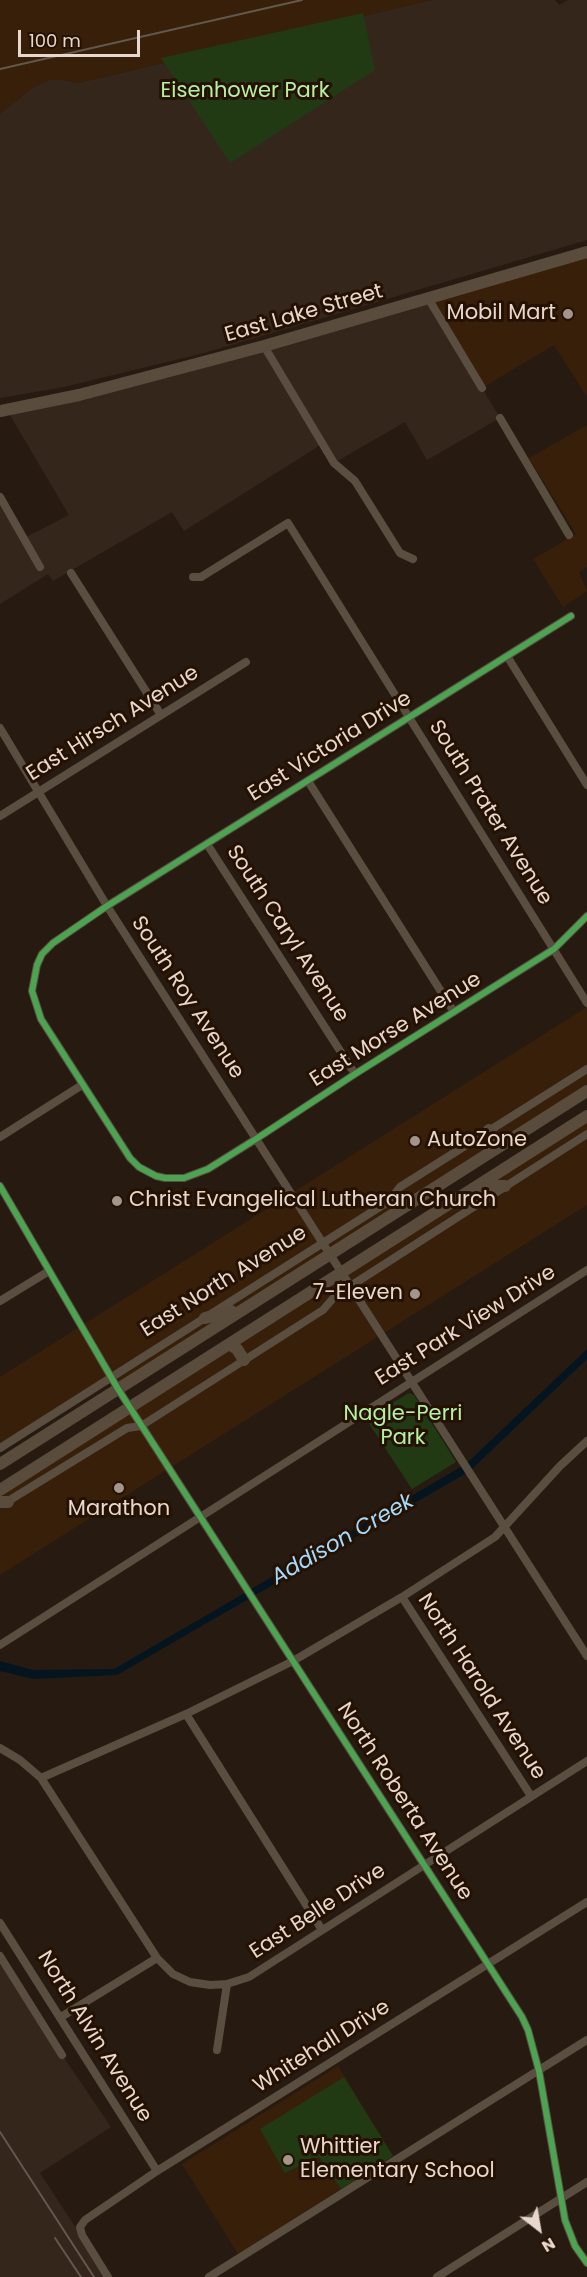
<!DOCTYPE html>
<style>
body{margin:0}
#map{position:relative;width:587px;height:2277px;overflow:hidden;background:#271b11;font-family:Poppins,sans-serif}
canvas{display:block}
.north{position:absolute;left:509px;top:2199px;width:60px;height:60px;-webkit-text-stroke:4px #251102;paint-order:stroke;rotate:149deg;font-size:16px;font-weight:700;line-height:24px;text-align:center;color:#e7d7cd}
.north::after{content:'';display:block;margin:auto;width:21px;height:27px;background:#e7d7cd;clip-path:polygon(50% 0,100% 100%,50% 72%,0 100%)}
.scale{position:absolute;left:18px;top:30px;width:122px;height:27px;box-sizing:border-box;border:3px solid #e7d7cd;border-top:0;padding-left:8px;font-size:18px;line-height:21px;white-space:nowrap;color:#e7d7cd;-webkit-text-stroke:4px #251102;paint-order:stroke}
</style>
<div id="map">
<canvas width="587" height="2277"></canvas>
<div class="north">N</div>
<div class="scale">100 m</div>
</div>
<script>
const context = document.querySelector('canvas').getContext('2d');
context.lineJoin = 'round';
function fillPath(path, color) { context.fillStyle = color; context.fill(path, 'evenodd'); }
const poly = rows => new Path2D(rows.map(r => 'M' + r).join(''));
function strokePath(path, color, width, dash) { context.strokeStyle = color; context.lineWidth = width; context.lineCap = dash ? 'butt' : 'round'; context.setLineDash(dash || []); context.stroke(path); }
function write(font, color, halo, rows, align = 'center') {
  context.font = font + ' Poppins,sans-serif'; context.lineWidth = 6; context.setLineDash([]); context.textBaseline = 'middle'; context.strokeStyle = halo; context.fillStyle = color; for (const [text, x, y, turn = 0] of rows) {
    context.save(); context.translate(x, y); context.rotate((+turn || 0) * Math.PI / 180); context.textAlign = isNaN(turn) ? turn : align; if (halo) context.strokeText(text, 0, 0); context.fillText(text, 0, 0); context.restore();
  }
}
fillPath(poly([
 [0,0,432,0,78,83,64,80,49,80,34,87,0,114],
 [587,252,587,397,554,345,482,388,428,298],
 [587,425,587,567,579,572,587,591,563,607,533,559,576,534,529,458],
 [587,1007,587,1091,118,1389,111,1378,0,1448,0,1377],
 [587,1116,587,1205,0,1575,0,1490],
 [338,2066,393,2156,238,2254,182,2164]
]), '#381f09');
fillPath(poly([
 [432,0,555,0,559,5,568,0,587,0,587,240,204,353,64,387,0,398,0,114,6,109,34,87,49,80,64,80,78,83],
 [428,298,500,418,427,460,405,422,334,463,322,444,184,531,172,512,53,581,48,574,0,604,0,497,24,538,69,515,7,410],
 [0,1956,62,2055,111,2127,40,2173,108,2277,0,2277]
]), '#35261c');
fillPath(poly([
 [363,13,375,70,230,163,161,58],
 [409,1393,414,1395,456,1462,412,1489,366,1419],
 [344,2077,393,2156,341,2189,319,2157,285,2173,260,2129]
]), '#213a14');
fillPath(poly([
 [587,1349,587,1359,470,1471,117,1675,33,1679,0,1671,0,1661,33,1670,114,1669,466,1464]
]), '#041520');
strokePath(poly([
 [428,298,482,388],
 [264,346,334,463,355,481,400,553,413,559],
 [500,418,569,535],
 [0,497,40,567],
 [71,573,161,715],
 [193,577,201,577,288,523,587,1003],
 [571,616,107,906,53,943,42,954,37,965,32,991,41,1019,130,1158,139,1167,156,1176,165,1178,184,1178,208,1169,256,1139,355,1074,554,949,587,916],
 [507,656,587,785],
 [0,728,107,906,587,1656],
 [308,781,454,1012],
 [0,816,246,662],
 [207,844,355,1074],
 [0,1137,82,1085],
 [0,1186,118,1389,522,2017,528,2030,539,2071,565,2220,575,2246,587,2263],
 [0,1301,49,1271],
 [0,1448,389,1201,400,1187,587,1069],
 [5,1503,127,1428,141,1426,323,1310,336,1295,349,1287,587,1134],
 [402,1597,531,1796],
 [0,1645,587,1270],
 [186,1714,322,1930],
 [0,1748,20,1760,41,1778,157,1958],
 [41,1778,186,1714,293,1661,402,1597,495,1537,560,1466,587,1441],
 [0,1923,157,2171],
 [0,1956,62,2055],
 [61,2017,157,1958,173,1974,190,1982,210,1985,227,1984,249,1977,587,1761],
 [217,2050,227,1984],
 [108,2277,82,2235,80,2227,85,2220,157,2171,587,1902],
 [209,2277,587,2040],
 [437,2277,587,2182]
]), '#5a4e41', 8);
strokePath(poly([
 [0,411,79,395,264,346,587,252],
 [489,1130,499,1146],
 [477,1191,492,1186,505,1186],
 [205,1318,231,1311],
 [229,1344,237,1349,244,1360],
 [0,1464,587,1091],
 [0,1490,587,1116],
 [0,1502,8,1502]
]), '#5a4c3c', 12);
strokePath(poly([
 [0,69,302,0],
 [0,2132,94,2277],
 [55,2238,81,2277]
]), '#62584d', 2);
strokePath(poly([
 [571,616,107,906,53,943,42,954,37,965,32,991,41,1019,130,1158,139,1167,156,1176,165,1178,184,1178,208,1169,256,1139,355,1074,554,949,587,916],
 [0,1186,118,1389,522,2017,528,2030,539,2071,565,2220,575,2246,587,2263]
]), '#4ca352', 6);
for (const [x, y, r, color] of [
 [568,314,6,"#a4958b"],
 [415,1141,6,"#a4958b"],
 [117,1201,6,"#a4958b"],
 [415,1294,6,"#a4958b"],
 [119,1488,6,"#a4958b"],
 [288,2160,6,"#a4958b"]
]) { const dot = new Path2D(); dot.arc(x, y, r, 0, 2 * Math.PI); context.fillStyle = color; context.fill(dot); strokePath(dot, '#251102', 2); }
write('21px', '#b4f2a0', '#251102', [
 ["Eisenhower Park",245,92],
 ["Nagle-Perri",403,1415],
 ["Park",403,1439]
]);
write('21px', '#e7d7cd', '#251102', [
 ["East Lake Street",304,314,-16],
 ["East Hirsch Avenue",113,724,-32],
 ["East Victoria Drive",330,747,-32],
 ["South Prater Avenue",490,813,58],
 ["South Caryl Avenue",287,934,57],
 ["South Roy Avenue",187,998,57],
 ["East Morse Avenue",396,1030,-32],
 ["East North Avenue",224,1282,-32],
 ["East Park View Drive",466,1326,-32],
 ["North Harold Avenue",481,1687,57],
 ["North Roberta Avenue",404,1802,57],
 ["East Belle Drive",318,1912,-33],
 ["North Alvin Avenue",94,2037,58],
 ["Whitehall Drive",322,2047,-32]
]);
write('21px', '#e7d7cd', '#251102', [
 ["Mobil Mart",556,314,"right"],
 ["AutoZone",427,1141],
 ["Christ Evangelical Lutheran Church",129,1201],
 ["7-Eleven",403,1294,"right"],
 ["Marathon",119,1510,"center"],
 ["Whittier",300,2148],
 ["Elementary School",300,2172]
], 'left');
write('italic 22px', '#a3dbfe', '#251102', [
 ["Addison Creek",343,1540,-30]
]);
</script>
